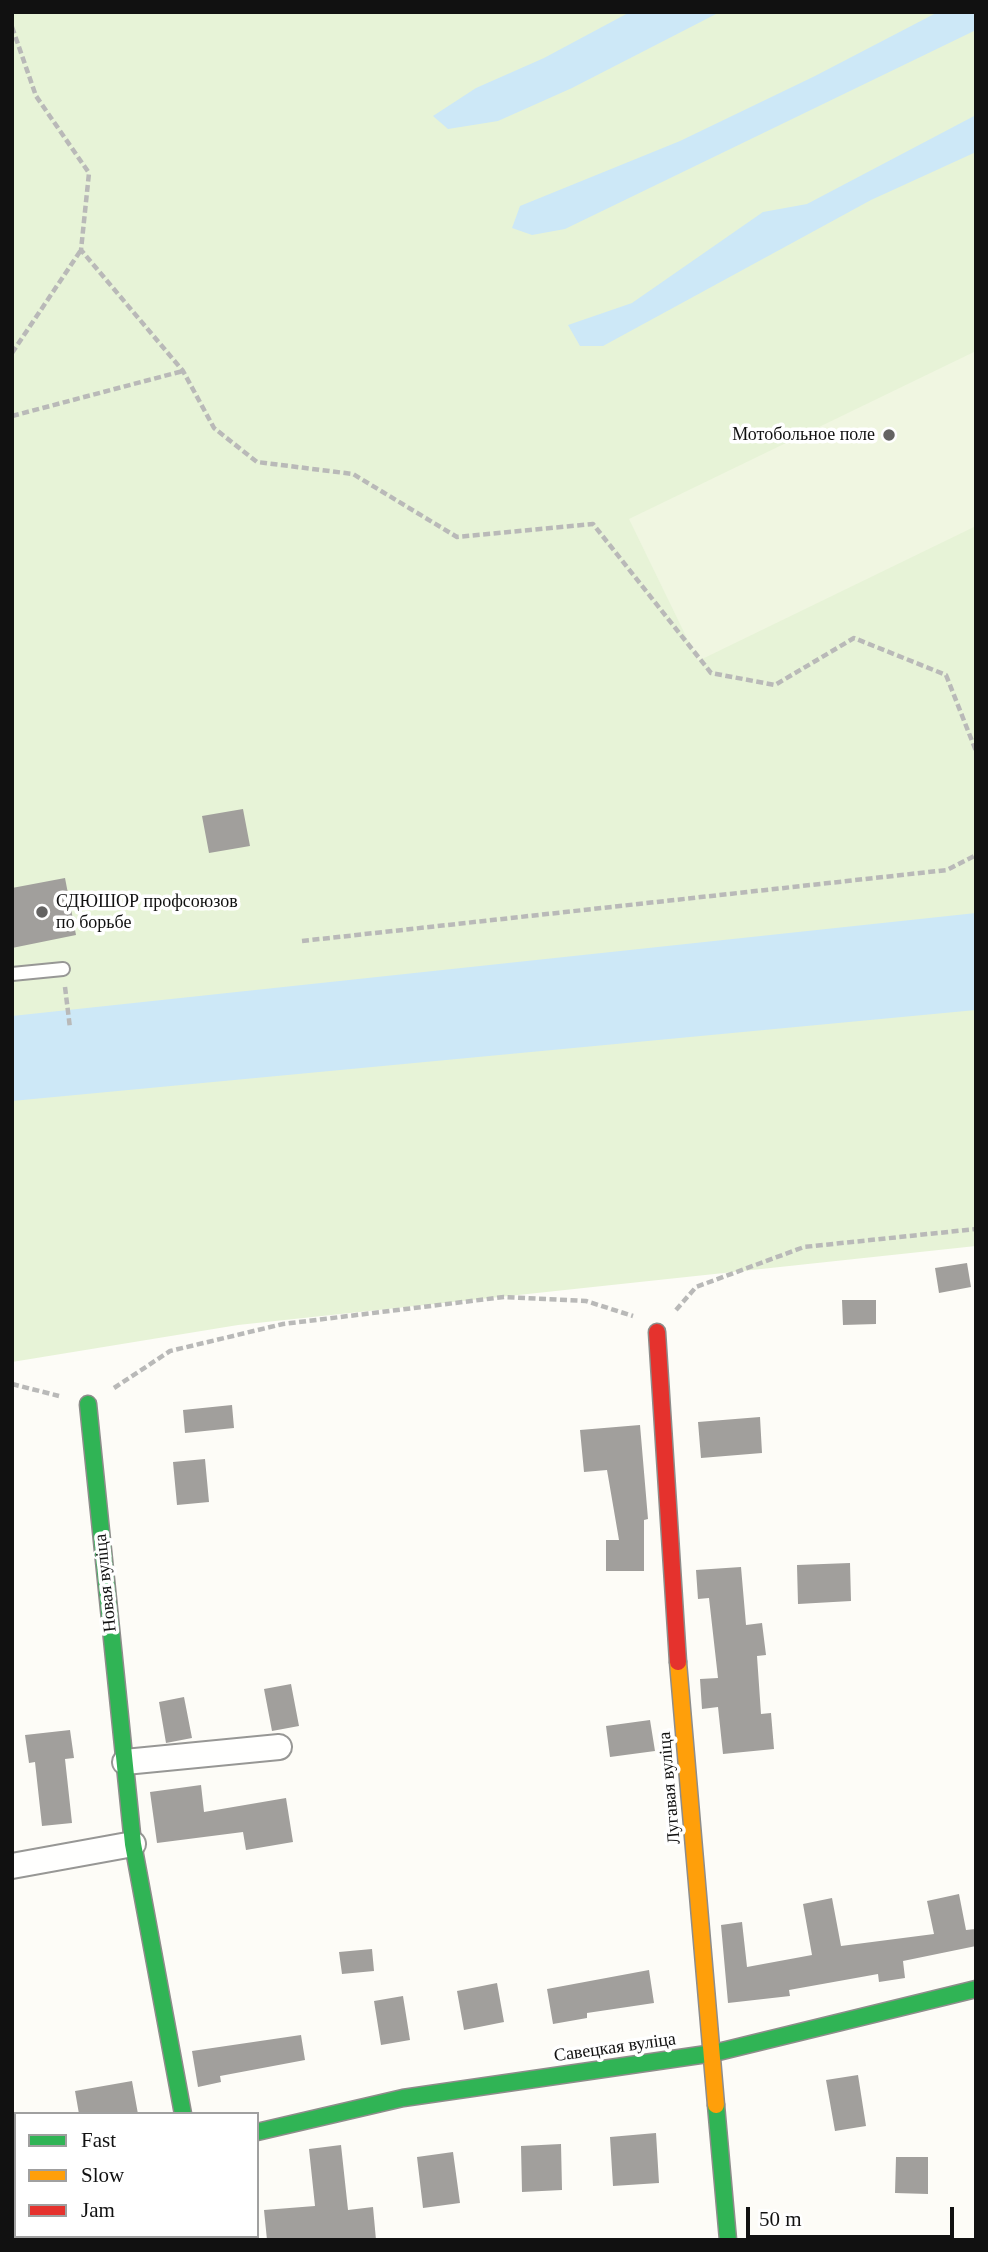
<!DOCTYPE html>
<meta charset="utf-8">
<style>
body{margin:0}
#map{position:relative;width:988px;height:2252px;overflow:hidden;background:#fdfcf7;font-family:"Times New Roman",serif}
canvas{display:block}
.frame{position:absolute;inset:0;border:14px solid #111;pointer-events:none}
.legend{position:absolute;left:14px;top:2112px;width:245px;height:126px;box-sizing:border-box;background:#fff;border:2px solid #a0a0a0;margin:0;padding:9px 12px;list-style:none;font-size:21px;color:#111}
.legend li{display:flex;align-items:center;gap:14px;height:35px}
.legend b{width:35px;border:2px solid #a0a0a0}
.scale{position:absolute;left:746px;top:2207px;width:208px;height:32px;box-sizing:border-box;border:4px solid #111;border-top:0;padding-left:9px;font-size:21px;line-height:24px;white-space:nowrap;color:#111;-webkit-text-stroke:5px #fff;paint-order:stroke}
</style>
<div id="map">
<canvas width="988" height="2252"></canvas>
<div class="frame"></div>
<ul class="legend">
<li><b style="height:9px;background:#30b455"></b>Fast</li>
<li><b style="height:9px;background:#ff9f0a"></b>Slow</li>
<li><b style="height:9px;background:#e5322d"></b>Jam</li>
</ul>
<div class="scale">50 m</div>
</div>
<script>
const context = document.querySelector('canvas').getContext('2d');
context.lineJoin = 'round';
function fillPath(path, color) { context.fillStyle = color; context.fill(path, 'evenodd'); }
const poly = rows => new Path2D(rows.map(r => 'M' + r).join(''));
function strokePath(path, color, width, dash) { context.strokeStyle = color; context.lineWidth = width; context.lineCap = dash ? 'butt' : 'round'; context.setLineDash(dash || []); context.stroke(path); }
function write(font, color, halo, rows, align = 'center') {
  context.font = font + ' "Times New Roman",serif'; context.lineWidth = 7; context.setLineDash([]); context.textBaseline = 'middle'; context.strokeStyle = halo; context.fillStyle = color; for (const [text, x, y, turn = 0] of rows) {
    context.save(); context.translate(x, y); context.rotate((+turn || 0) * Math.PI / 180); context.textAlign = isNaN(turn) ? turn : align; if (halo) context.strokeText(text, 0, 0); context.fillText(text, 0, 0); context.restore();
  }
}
fillPath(poly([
 [12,12,976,12,976,1246,238,1325,12,1362]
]), '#e7f3d7');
fillPath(poly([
 [976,351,976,526,698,661,629,519]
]), '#f0f6e1');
fillPath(poly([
 [630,12,720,12,572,88,498,121,448,129,433,116,476,88,544,58],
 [938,12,976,12,976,30,565,229,532,235,512,228,520,206,680,141,815,76],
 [976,115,976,152,871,200,603,346,580,346,568,325,632,303,763,212,807,204],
 [976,913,976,1010,12,1101,12,1016]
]), '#cde8f7');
fillPath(poly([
 [243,809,250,846,209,853,202,816],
 [65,878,76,935,12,948,12,888],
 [967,1263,971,1287,939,1293,935,1268],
 [842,1300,876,1300,876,1324,843,1325],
 [232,1405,234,1428,185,1433,183,1410],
 [760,1417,762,1453,701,1458,698,1422],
 [640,1425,648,1519,644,1520,644,1571,606,1571,606,1540,619,1540,607,1470,584,1472,580,1430],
 [205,1459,209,1502,177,1505,173,1462],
 [850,1563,851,1601,798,1604,797,1565],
 [741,1567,746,1625,762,1623,766,1655,757,1656,761,1714,771,1713,774,1749,723,1754,718,1707,702,1709,700,1679,718,1678,709,1598,698,1599,696,1570],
 [291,1684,299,1726,272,1731,264,1689],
 [184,1697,192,1738,166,1743,159,1702],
 [650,1720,655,1751,610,1757,606,1726],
 [70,1730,74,1758,65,1759,72,1823,42,1826,35,1762,29,1763,25,1735],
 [201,1785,204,1812,286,1798,293,1842,246,1850,243,1832,157,1843,150,1792],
 [959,1894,966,1930,976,1929,976,1946,903,1961,905,1978,879,1982,878,1974,789,1990,790,1996,728,2003,721,1925,742,1922,747,1967,812,1955,803,1904,832,1898,841,1946,934,1934,927,1901],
 [372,1949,374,1971,342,1974,339,1952],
 [649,1970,654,2003,587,2013,587,2018,553,2024,547,1989],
 [497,1983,504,2022,464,2030,457,1991],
 [403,1996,410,2040,381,2045,374,2001],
 [301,2035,305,2060,220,2076,221,2082,198,2087,192,2051],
 [858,2075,866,2126,835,2131,826,2080],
 [132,2081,138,2114,79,2114,75,2091],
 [656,2133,659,2183,613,2186,610,2137],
 [561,2144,562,2190,522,2192,521,2146],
 [341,2145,348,2210,373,2207,376,2240,267,2240,264,2210,315,2206,309,2149],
 [453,2152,460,2203,423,2208,417,2157],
 [896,2157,928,2157,928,2194,895,2193]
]), '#a19f9c');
const lane = poly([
 [12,974,63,969]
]);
const street = poly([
 [125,1762,279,1747],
 [12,1866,133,1844],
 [238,2236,238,2240]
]);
const fast = poly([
 [88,1404,133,1844,183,2114],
 [716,2105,728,2240],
 [257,2132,403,2098,714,2053,976,1989]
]);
const slow = poly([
 [678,1662,716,2105],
 [12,2199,16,2198]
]);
const jam = poly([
 [657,1332,678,1662]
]);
strokePath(lane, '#979795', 16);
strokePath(street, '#979795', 28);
strokePath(fast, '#8e8d8b', 19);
strokePath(slow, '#8e8d8b', 19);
strokePath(jam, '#8e8d8b', 19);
strokePath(poly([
 [12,27,36,96,89,173,81,250,183,371,214,428,257,462,353,474,457,537,593,524,711,673,775,685,854,638,946,675,976,751],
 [12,353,81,250],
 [12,416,183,371],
 [302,941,947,870,976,855],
 [65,987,70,1028],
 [676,1310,696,1287,804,1247,976,1229],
 [12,1384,59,1396],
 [114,1388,170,1351,283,1324,504,1297,586,1301,633,1316]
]), '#b9b9b8', 4.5, [7, 3.5]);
strokePath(lane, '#fffffe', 12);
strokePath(street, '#fffffe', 24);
strokePath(fast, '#30b455', 16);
strokePath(slow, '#ff9f0a', 16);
strokePath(jam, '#e5322d', 16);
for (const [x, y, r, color] of [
 [889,435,7,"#646362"],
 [42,912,7,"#646362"]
]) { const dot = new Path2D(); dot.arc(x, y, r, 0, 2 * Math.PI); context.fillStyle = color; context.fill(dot); strokePath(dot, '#fff', 2.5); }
write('18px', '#111', '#fff', [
 ["Мотобольное поле",875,435],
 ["СДЮШОР профсоюзов",56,902,"left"],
 ["по борьбе",56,923,"left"]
], 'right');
write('18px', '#111', '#fff', [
 ["Новая вуліца",106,1583,-96],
 ["Лугавая вуліца",670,1788,-95],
 ["Савецкая вуліца",615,2048,-8]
]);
</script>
